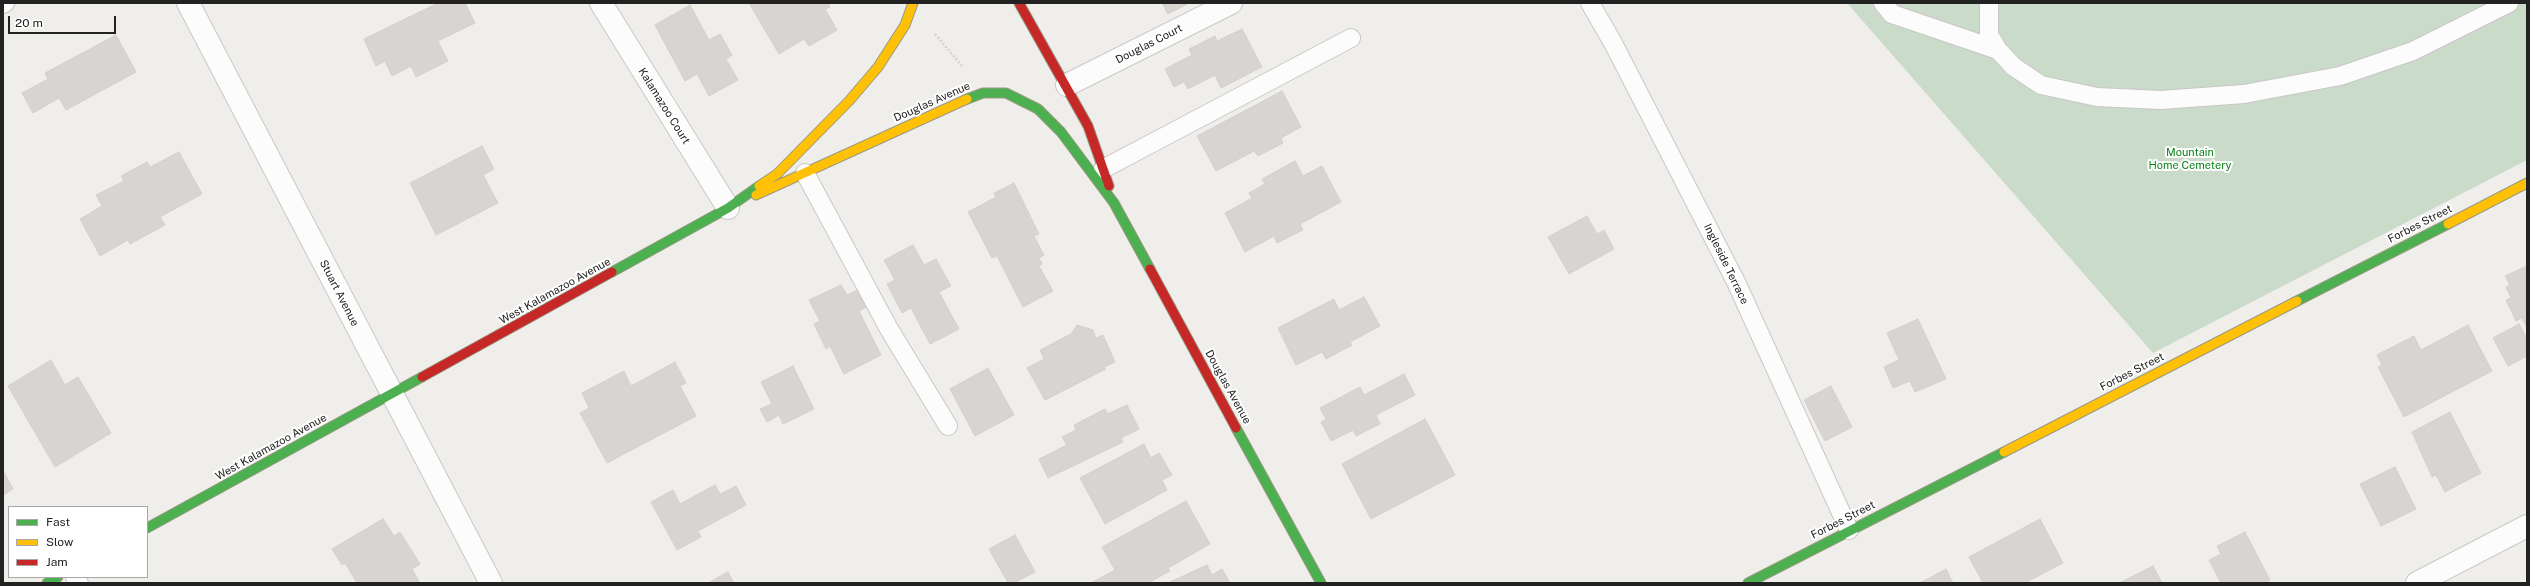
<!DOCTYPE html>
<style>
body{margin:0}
#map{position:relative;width:2530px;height:586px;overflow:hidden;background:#f0eeeb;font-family:"Public Sans",sans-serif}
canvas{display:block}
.frame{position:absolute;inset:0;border:4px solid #222;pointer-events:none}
.legend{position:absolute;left:8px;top:506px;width:140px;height:72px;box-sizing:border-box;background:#fff;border:1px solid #a7a7a7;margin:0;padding:5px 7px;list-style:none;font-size:12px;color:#222}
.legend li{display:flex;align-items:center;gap:8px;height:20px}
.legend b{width:20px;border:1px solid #a7a7a7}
.scale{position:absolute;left:8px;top:16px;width:108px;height:18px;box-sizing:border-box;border:2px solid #222;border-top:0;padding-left:5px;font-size:12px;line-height:14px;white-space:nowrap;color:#222;-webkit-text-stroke:3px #fff;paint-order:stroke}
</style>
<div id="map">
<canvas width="2530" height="586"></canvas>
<div class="frame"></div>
<ul class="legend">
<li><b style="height:5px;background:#4caf50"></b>Fast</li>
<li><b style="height:5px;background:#ffc107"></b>Slow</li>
<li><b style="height:5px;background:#c62828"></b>Jam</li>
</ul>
<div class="scale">20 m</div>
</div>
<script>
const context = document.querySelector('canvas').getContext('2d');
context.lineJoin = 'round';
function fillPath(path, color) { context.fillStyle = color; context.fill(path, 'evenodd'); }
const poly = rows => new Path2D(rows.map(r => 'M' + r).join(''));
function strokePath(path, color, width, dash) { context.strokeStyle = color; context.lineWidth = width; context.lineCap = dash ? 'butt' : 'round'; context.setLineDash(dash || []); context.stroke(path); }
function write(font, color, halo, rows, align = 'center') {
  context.font = font + ' "Public Sans",sans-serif'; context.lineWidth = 4; context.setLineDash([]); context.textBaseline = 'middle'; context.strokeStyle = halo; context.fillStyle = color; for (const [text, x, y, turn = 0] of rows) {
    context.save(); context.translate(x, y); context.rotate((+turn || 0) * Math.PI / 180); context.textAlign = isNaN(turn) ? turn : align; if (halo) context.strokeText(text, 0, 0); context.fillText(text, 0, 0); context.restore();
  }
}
fillPath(poly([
 [1847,3,2527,3,2527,160,2153,353]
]), '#cadbca');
const building = poly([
 [438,3,465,3,475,23,438,41,448,61,416,77,411,66,392,76,385,61,376,66,364,39,438,3],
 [749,3,828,3,830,7,825,9,837,30,809,46,804,39,779,54,749,3],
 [1162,3,1189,3,1168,14,1162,3],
 [690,5,709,40,720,34,732,55,726,59,738,80,709,96,697,74,685,81,655,25,690,5],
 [1242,29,1262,67,1221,88,1215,75,1188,89,1184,82,1174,87,1165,69,1192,55,1189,49,1215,36,1217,41,1242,29],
 [116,35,136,72,66,110,59,98,33,113,22,93,48,79,45,73,116,35],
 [1282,91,1301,127,1281,138,1283,143,1258,156,1254,151,1216,171,1197,136,1282,91],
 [482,146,494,169,483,175,498,203,436,235,410,183,482,146],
 [179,152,202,194,160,217,165,225,130,244,128,240,100,256,80,219,102,206,96,195,124,181,121,176,147,162,150,167,179,152],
 [1295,161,1303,176,1322,166,1341,202,1300,224,1303,230,1277,243,1274,236,1245,252,1225,213,1252,198,1249,193,1265,184,1262,179,1295,161],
 [1014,183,1039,234,1034,236,1044,255,1039,258,1042,264,1039,266,1053,291,1023,307,997,256,992,258,968,212,996,197,994,193,1014,183],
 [1587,216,1597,234,1604,230,1614,249,1569,274,1548,237,1587,216],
 [913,245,924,265,936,259,951,286,939,292,959,329,930,344,911,308,902,313,887,284,895,280,884,260,913,245],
 [2527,266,2527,328,2522,318,2516,321,2506,300,2511,298,2506,287,2510,285,2505,276,2527,266],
 [841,285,847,295,858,290,866,307,859,311,881,355,844,374,830,346,826,349,814,324,820,321,809,300,841,285],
 [1364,297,1380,326,1350,342,1352,345,1326,359,1322,352,1296,365,1278,328,1334,299,1339,310,1364,297],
 [1918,319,1946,379,1915,392,1910,381,1893,388,1884,367,1899,360,1887,333,1918,319],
 [2519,324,2527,338,2527,356,2508,366,2493,338,2519,324],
 [1077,325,1093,330,1096,338,1103,335,1115,362,1104,367,1106,369,1045,400,1027,368,1044,359,1040,350,1071,334,1077,325],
 [2468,325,2492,371,2404,417,2378,367,2382,365,2377,355,2414,336,2421,350,2468,325],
 [51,360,65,385,78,377,111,433,55,467,8,386,51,360],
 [675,362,686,383,680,386,696,416,607,463,580,413,589,408,582,393,624,371,631,386,675,362],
 [793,366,814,409,783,424,779,415,767,422,760,409,772,404,761,382,793,366],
 [988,368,1014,415,975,436,950,389,988,368],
 [1404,374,1415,395,1376,415,1380,424,1356,436,1353,430,1331,441,1321,422,1326,419,1320,408,1360,387,1364,395,1404,374],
 [1831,386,1852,427,1825,441,1804,400,1831,386],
 [1127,405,1139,429,1121,438,1123,442,1048,478,1039,459,1067,445,1062,437,1076,430,1074,425,1105,409,1107,414,1127,405],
 [2450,412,2481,473,2445,492,2436,475,2432,477,2412,432,2450,412],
 [1425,419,1455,475,1371,519,1342,464,1425,419],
 [1144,444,1151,458,1159,453,1172,475,1162,480,1167,490,1105,524,1080,478,1144,444],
 [2395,467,2416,509,2381,526,2360,484,2395,467],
 [3,470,13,489,3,495,3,470],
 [715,485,720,494,736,486,746,505,698,531,701,537,677,550,651,502,673,490,680,504,715,485],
 [1186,501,1210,544,1168,568,1170,571,1148,583,1091,583,1115,570,1102,547,1186,501],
 [383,519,394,536,400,532,420,564,412,569,420,583,357,583,345,563,342,565,332,549,383,519],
 [2040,519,2063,563,2025,583,1983,583,1969,557,2040,519],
 [2245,532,2270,580,2264,583,2221,583,2209,560,2221,554,2217,546,2245,532],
 [1015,535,1035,572,1014,583,1008,583,989,549,1015,535],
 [1207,565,1212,575,1222,569,1230,583,1168,583,1207,565],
 [2153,566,2162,583,2119,583,2153,566],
 [1946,569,1953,583,1920,583,1946,569],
 [728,572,734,583,708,583,728,572]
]);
fillPath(building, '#d7d4d2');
strokePath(building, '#d3d0cc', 1);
const lane = poly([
 [1590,3,1613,43,1736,282,1849,530],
 [1883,3,1892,14,1998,50],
 [1989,3,1989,35,1998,50,2014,67,2041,85,2097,97,2161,100,2244,94,2340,76,2413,51,2509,3],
 [3,4,5,3],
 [1103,169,1351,38],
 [805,173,889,329,948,426],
 [75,577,79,583]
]);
const street = poly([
 [188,3,491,583],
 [601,3,728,208],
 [1067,85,1231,3],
 [2417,583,2527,526]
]);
const fast = poly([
 [967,99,983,93,1006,93,1038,109,1061,132,1114,203,1150,269],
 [612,272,728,208,759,186],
 [2297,301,2448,224],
 [1236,428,1321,583],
 [147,528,422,377],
 [47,583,58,577],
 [1748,583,2004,452]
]);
const slow = poly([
 [759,186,777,174,849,101,878,67,905,25,913,3],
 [756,195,967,99],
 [2448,224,2527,183],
 [2004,452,2297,301]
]);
const jam = poly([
 [1019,3,1088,126,1109,186],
 [1150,269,1236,428],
 [422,377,612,272]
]);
strokePath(lane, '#c9c8c7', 20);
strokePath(street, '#c9c8c7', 24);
strokePath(fast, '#999a82', 11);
strokePath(slow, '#999a82', 11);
strokePath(jam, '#999a82', 11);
strokePath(poly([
 [935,34,963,67]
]), '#dccecd', 2.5, [2, 2]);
strokePath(lane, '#fdfcfc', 18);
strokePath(street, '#fdfcfc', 22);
strokePath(fast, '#4caf50', 9);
strokePath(slow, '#ffc107', 9);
strokePath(jam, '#c62828', 9);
write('11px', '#222', '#fff', [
 ["Douglas Court",1149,44,-27],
 ["Douglas Avenue",932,102,-24],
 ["Kalamazoo Court",664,106,58],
 ["Forbes Street",2420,224,-27],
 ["Ingleside Terrace",1726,264,64],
 ["West Kalamazoo Avenue",555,291,-29],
 ["Stuart Avenue",339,293,63],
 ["Forbes Street",2132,372,-27],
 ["Douglas Avenue",1228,387,61],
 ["West Kalamazoo Avenue",271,447,-29],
 ["Forbes Street",1843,520,-27]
]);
write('11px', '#0c8416', '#fff', [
 ["Mountain",2190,153],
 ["Home Cemetery",2190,166]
]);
</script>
